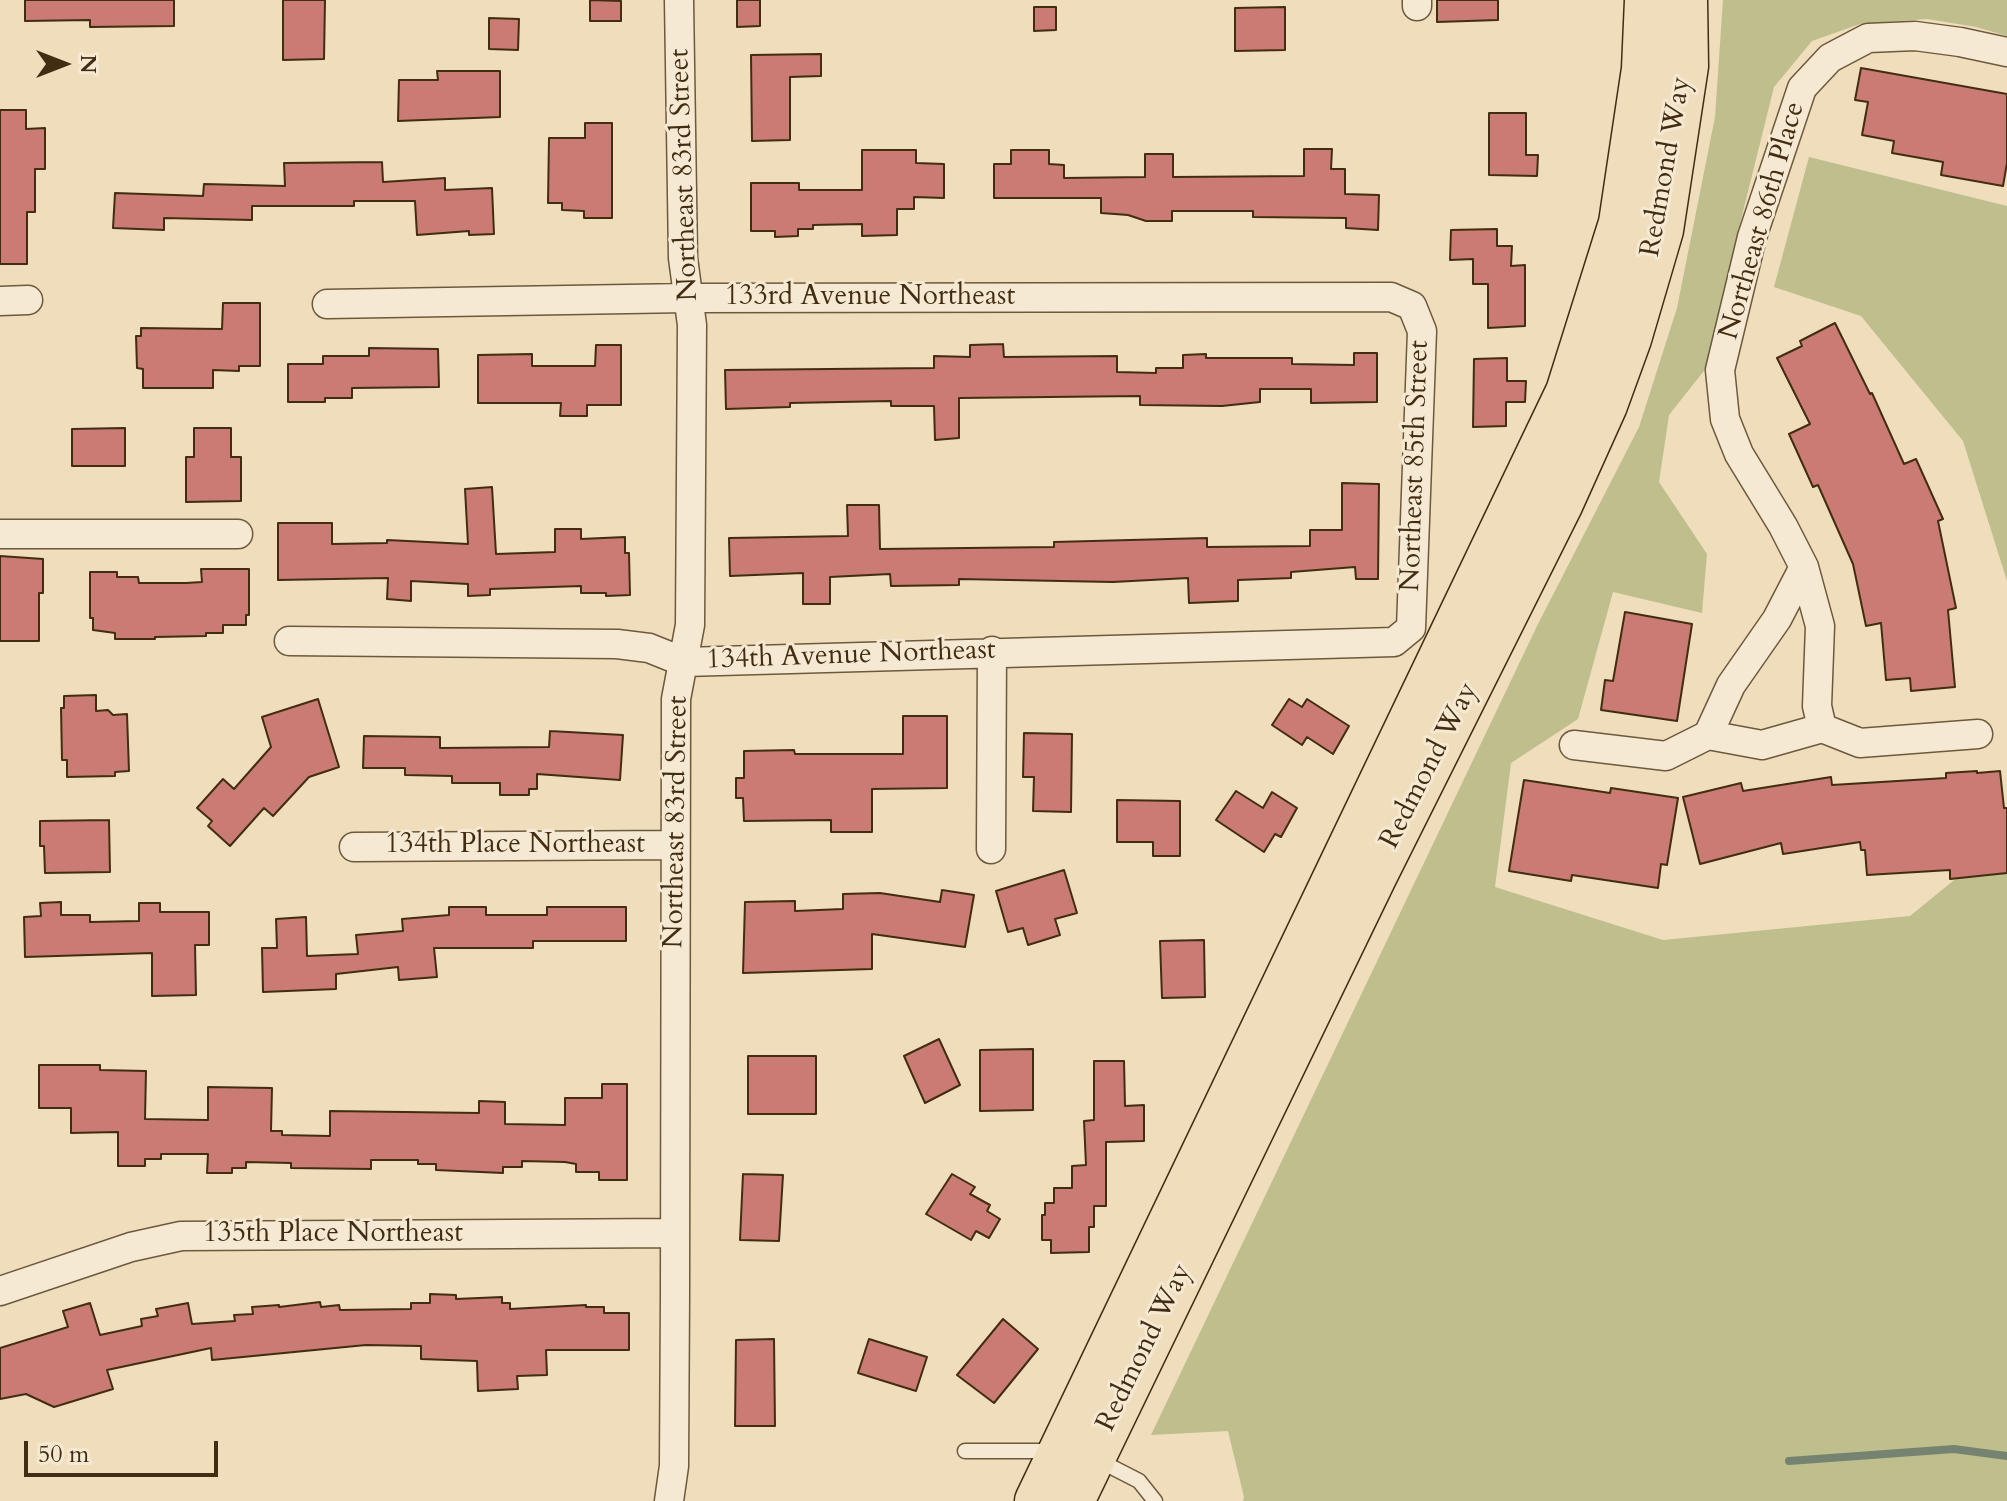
<!DOCTYPE html>
<style>
body{margin:0}
#map{position:relative;width:2007px;height:1501px;overflow:hidden;background:#efddbc;font-family:Cardo,serif}
canvas{display:block}
.north{position:absolute;left:24px;top:24px;width:80px;height:80px;-webkit-text-stroke:6px #f5e9d3;paint-order:stroke;rotate:90deg;font-size:22px;font-weight:700;line-height:32px;text-align:center;color:#422d12}
.north::after{content:'';display:block;margin:auto;width:28px;height:36px;background:#422d12;clip-path:polygon(50% 0,100% 100%,50% 72%,0 100%)}
.scale{position:absolute;left:24px;top:1441px;width:194px;height:36px;box-sizing:border-box;border:4px solid #422d12;border-top:0;padding-left:10px;font-size:24px;line-height:28px;white-space:nowrap;color:#422d12;-webkit-text-stroke:6px #f5e9d3;paint-order:stroke}
</style>
<div id="map">
<canvas width="2007" height="1501"></canvas>
<div class="north">N</div>
<div class="scale">50 m</div>
</div>
<script>
const context = document.querySelector('canvas').getContext('2d');
context.lineJoin = 'round';
function fillPath(path, color) { context.fillStyle = color; context.fill(path, 'evenodd'); }
const poly = rows => new Path2D(rows.map(r => 'M' + r).join(''));
function strokePath(path, color, width, dash) { context.strokeStyle = color; context.lineWidth = width; context.lineCap = dash ? 'butt' : 'round'; context.setLineDash(dash || []); context.stroke(path); }
function write(font, color, halo, rows, align = 'center') {
  context.font = font + ' Cardo,serif'; context.lineWidth = 6; context.setLineDash([]); context.textBaseline = 'middle'; context.strokeStyle = halo; context.fillStyle = color; for (const [text, x, y, turn = 0] of rows) {
    context.save(); context.translate(x, y); context.rotate((+turn || 0) * Math.PI / 180); context.textAlign = isNaN(turn) ? turn : align; if (halo) context.strokeText(text, 0, 0); context.fillText(text, 0, 0); context.restore();
  }
}
fillPath(poly([
 [1723,0,2007,0,2007,36,1976,27,1927,19,1860,24,1812,41,1774,87,1723,292,1707,367,1669,415,1659,482,1707,554,1702,613,1613,592,1578,719,1511,763,1495,887,1663,940,1910,916,2007,837,2007,1501,1243,1501,1244,1497,1228,1431,1151,1435,1537,626,1639,427,1677,308,1715,117],
 [1809,157,2007,206,2007,581,1963,441,1861,316,1774,287]
]), '#bebf8d');
strokePath(poly([
 [1789,1461,1954,1449,2007,1456]
]), '#778371', 8);
const building = poly([
 [25,0,174,0,174,26,90,27,90,20,25,21,25,0],
 [283,0,325,0,324,59,283,60,283,0],
 [590,0,621,1,621,21,590,21,590,0],
 [737,0,760,0,760,26,737,27,737,0],
 [1437,0,1498,0,1498,20,1437,22,1437,0],
 [1034,7,1056,7,1056,30,1034,31,1034,7],
 [1285,7,1285,50,1235,51,1235,8,1285,7],
 [489,18,519,19,518,50,489,49,489,18],
 [821,54,821,76,790,77,790,140,752,141,751,55,821,54],
 [1861,68,2007,94,2007,163,2003,186,1941,175,1943,162,1892,153,1894,141,1862,135,1868,102,1855,100,1861,68],
 [437,71,500,71,500,117,398,121,399,80,438,80,437,71],
 [0,110,26,110,26,129,45,128,45,169,35,169,35,212,27,212,27,264,0,264,0,110],
 [1489,113,1526,113,1526,155,1538,155,1537,176,1489,175,1489,113],
 [585,123,612,123,612,218,584,218,584,211,562,210,562,203,548,203,549,138,585,138,585,123],
 [1304,149,1332,149,1331,169,1345,169,1345,194,1379,195,1378,230,1346,228,1346,218,1253,217,1253,211,1172,211,1172,221,1146,221,1128,215,1101,213,1101,198,994,198,994,164,1011,164,1011,150,1049,150,1049,164,1064,165,1064,178,1145,177,1145,154,1173,154,1173,177,1304,176,1304,149],
 [862,150,916,150,916,163,944,164,944,198,914,197,914,209,897,209,897,235,862,236,862,224,813,225,813,229,798,229,798,236,775,237,775,231,751,231,751,183,799,183,799,190,862,190,862,150],
 [382,162,383,182,445,178,445,190,492,188,494,234,469,235,469,231,417,235,415,201,354,201,354,206,252,206,252,220,164,218,164,230,113,228,115,193,203,196,204,184,285,186,284,163,382,162],
 [1497,229,1497,246,1512,246,1511,266,1525,265,1525,326,1488,328,1488,284,1473,284,1473,259,1450,260,1451,230,1497,229],
 [223,303,260,303,260,366,239,366,239,371,213,370,213,388,143,388,143,369,137,368,136,336,141,336,141,328,222,329,223,303],
 [1835,323,1870,394,1872,393,1904,464,1916,459,1943,519,1938,521,1956,608,1948,610,1955,687,1911,691,1910,678,1886,680,1881,623,1866,626,1853,564,1818,485,1813,487,1789,434,1810,424,1777,358,1802,346,1800,341,1835,323],
 [1003,344,1004,357,1117,356,1117,372,1156,373,1156,368,1183,368,1183,355,1206,354,1206,358,1292,358,1292,364,1354,365,1354,353,1377,353,1377,402,1311,403,1311,389,1260,389,1260,402,1222,406,1140,405,1140,396,959,398,959,438,935,440,934,406,891,406,891,401,790,403,790,407,726,409,725,370,934,368,934,356,970,357,970,345,1003,344],
 [596,345,621,345,621,405,587,405,587,416,560,416,561,403,478,403,478,355,532,354,532,366,595,366,596,345],
 [369,348,438,349,439,387,352,388,352,398,325,398,325,402,288,402,288,364,323,364,323,356,369,356,369,348],
 [1507,358,1507,381,1526,381,1525,402,1506,402,1506,426,1473,427,1474,359,1507,358],
 [125,428,125,466,72,466,72,429,125,428],
 [194,428,231,428,231,457,241,457,241,501,186,502,186,457,194,457,194,428],
 [1342,483,1379,484,1378,579,1356,579,1355,567,1291,572,1291,578,1238,580,1238,601,1189,603,1188,578,1113,582,959,579,959,585,891,586,890,574,830,577,830,604,803,604,803,573,730,576,729,538,848,536,847,505,879,505,880,549,1054,547,1054,542,1207,538,1207,547,1310,546,1310,530,1342,530,1342,483],
 [492,487,496,554,555,552,555,529,581,529,581,539,625,537,625,553,629,553,630,595,606,596,606,593,581,593,581,586,490,589,490,595,468,596,468,584,411,581,411,601,387,599,388,578,278,580,278,523,332,523,332,544,387,543,387,540,468,544,465,489,492,487],
 [0,556,43,559,43,593,39,593,39,641,0,641,0,556],
 [201,569,249,569,249,615,246,615,246,625,223,625,223,633,206,633,206,636,155,637,155,639,115,639,115,633,93,630,93,618,90,618,90,572,117,572,117,577,138,577,139,583,186,583,202,582,201,569],
 [1625,612,1692,624,1677,721,1601,710,1605,680,1613,681,1625,612],
 [96,695,96,711,108,710,113,715,127,714,129,771,115,772,115,776,67,777,67,760,62,760,61,708,64,708,64,696,96,695],
 [318,699,339,767,309,777,273,816,264,808,230,846,208,826,212,821,197,808,223,779,234,789,271,747,262,717,318,699],
 [1289,699,1302,707,1307,699,1349,726,1333,754,1307,737,1302,745,1272,725,1289,699],
 [903,716,947,716,947,788,872,789,872,832,831,832,831,820,744,821,743,798,736,798,736,778,744,778,744,751,794,750,795,754,903,754,903,716],
 [550,731,623,735,620,780,537,774,537,789,529,789,529,795,500,795,500,783,452,783,452,776,405,775,405,768,363,768,364,736,440,737,440,748,549,747,550,731],
 [1024,733,1072,734,1071,812,1033,811,1034,777,1023,777,1024,733],
 [1977,771,1977,773,2000,771,2004,808,2007,808,2007,873,1950,879,1950,870,1867,875,1865,850,1861,850,1860,842,1783,854,1781,843,1700,864,1683,797,1741,783,1743,791,1831,777,1832,785,1946,778,1946,773,1977,771],
 [1524,780,1610,793,1611,788,1678,798,1667,865,1661,864,1658,888,1572,875,1571,881,1509,871,1524,780],
 [1236,791,1263,808,1272,792,1297,808,1281,837,1275,834,1264,852,1216,820,1236,791],
 [1117,800,1180,801,1180,856,1153,856,1153,842,1117,842,1117,800],
 [109,820,110,872,45,873,44,846,40,846,40,821,109,820],
 [1064,870,1077,913,1055,919,1060,935,1028,945,1023,928,1008,932,996,891,1064,870],
 [942,890,974,895,965,947,872,934,872,969,743,973,745,902,795,901,795,911,843,909,843,894,880,893,940,902,942,890],
 [61,902,61,915,90,915,90,922,139,921,139,903,160,903,160,912,209,912,209,945,195,945,196,995,152,996,152,953,25,957,24,917,41,916,40,903,61,902],
 [449,907,486,907,486,915,547,915,547,907,626,907,626,941,533,941,533,948,434,948,437,977,399,980,398,967,336,974,336,989,263,992,262,948,277,948,276,919,306,917,307,956,358,954,356,935,403,931,402,919,449,915,449,907],
 [1204,940,1205,997,1162,998,1160,941,1204,940],
 [939,1039,960,1085,925,1103,904,1056,939,1039],
 [1033,1049,1033,1110,980,1111,980,1050,1033,1049],
 [748,1056,816,1056,816,1114,748,1114,748,1056],
 [1094,1061,1124,1061,1125,1106,1144,1105,1144,1141,1106,1142,1106,1206,1094,1206,1094,1227,1089,1227,1089,1252,1051,1253,1051,1240,1042,1240,1042,1215,1045,1215,1045,1203,1054,1203,1054,1188,1072,1188,1072,1166,1086,1165,1084,1121,1094,1120,1094,1061],
 [39,1065,100,1065,100,1070,146,1071,145,1119,208,1120,208,1087,272,1088,271,1131,282,1131,282,1135,330,1136,330,1111,479,1113,479,1101,505,1102,505,1124,565,1125,565,1098,602,1098,602,1084,627,1084,627,1180,599,1180,599,1172,576,1172,576,1164,565,1162,522,1161,522,1167,503,1167,503,1173,436,1170,436,1164,418,1164,418,1160,371,1160,371,1169,291,1168,291,1163,246,1162,246,1168,232,1168,232,1173,207,1173,208,1154,161,1154,161,1159,145,1159,145,1166,118,1166,118,1132,71,1133,71,1108,39,1108,39,1065],
 [743,1174,783,1175,779,1241,740,1240,743,1174],
 [952,1174,975,1187,970,1194,990,1205,987,1211,1000,1219,989,1238,976,1231,971,1240,926,1214,952,1174],
 [430,1294,456,1295,456,1299,502,1297,502,1303,510,1303,510,1309,586,1305,586,1307,604,1307,604,1313,629,1313,629,1350,546,1350,547,1375,517,1376,518,1389,478,1391,477,1361,421,1359,421,1346,366,1345,212,1360,211,1348,107,1370,113,1389,54,1407,26,1394,0,1399,0,1348,68,1327,63,1311,90,1303,100,1335,142,1326,141,1319,158,1316,156,1309,188,1303,192,1324,235,1321,234,1315,253,1314,252,1307,279,1305,279,1307,320,1302,321,1307,339,1305,340,1310,411,1309,411,1303,430,1303,430,1294],
 [1003,1319,1038,1349,994,1403,957,1375,1003,1319],
 [774,1339,775,1426,735,1426,736,1340,774,1339],
 [869,1339,927,1357,916,1391,858,1373,869,1339]
]);
fillPath(building, '#c97b74');
strokePath(building, '#422d12', 2);
const lane = poly([
 [965,1451,1053,1451],
 [1098,1460,1139,1481,1155,1501]
]);
const street = poly([
 [1417,6,1417,0],
 [0,301,28,300],
 [0,534,238,534],
 [289,641,617,644,649,648,684,662,1394,642,1411,628,1422,331,1412,306,1391,297,687,298,327,304],
 [1822,728,1817,706,1820,626,1804,567,1783,526,1739,454,1725,419,1720,370,1752,237,1802,88,1830,58,1868,38,1915,36,1960,42,2007,52],
 [1708,735,1731,685,1777,619,1804,567],
 [1574,745,1666,756,1708,735,1762,745,1822,728,1860,743,1978,734],
 [354,847,675,845],
 [991,849,992,651],
 [0,1291,131,1247,181,1236,675,1233],
 [669,1501,674,1466,675,1293,676,699,690,625,692,325,683,258,679,0]
]);
const primary = poly([
 [1037,1501,1568,392,1621,223,1644,69,1647,0],
 [1072,1501,1375,875,1560,505,1605,405,1629,339,1661,230,1686,66,1685,0]
]);
strokePath(lane, '#6d593c', 17);
strokePath(street, '#6d593c', 31);
strokePath(primary, '#422d12', 47);
strokePath(lane, '#f5e9d3', 14);
strokePath(street, '#f5e9d3', 28);
strokePath(primary, '#efddbc', 44);
write('28px', '#422d12', '#f5e9d3', [
 ["Redmond Way",1667,167,-80],
 ["Northeast 83rd Street",685,175,-92],
 ["Northeast 86th Place",1763,221,-74],
 ["133rd Avenue Northeast",870,298],
 ["Northeast 85th Street",1416,466,-88],
 ["134th Avenue Northeast",851,656,-2],
 ["Redmond Way",1430,766,-63],
 ["Northeast 83rd Street",677,822,-89],
 ["134th Place Northeast",515,846],
 ["135th Place Northeast",333,1235],
 ["Redmond Way",1145,1348,-64]
]);
</script>
